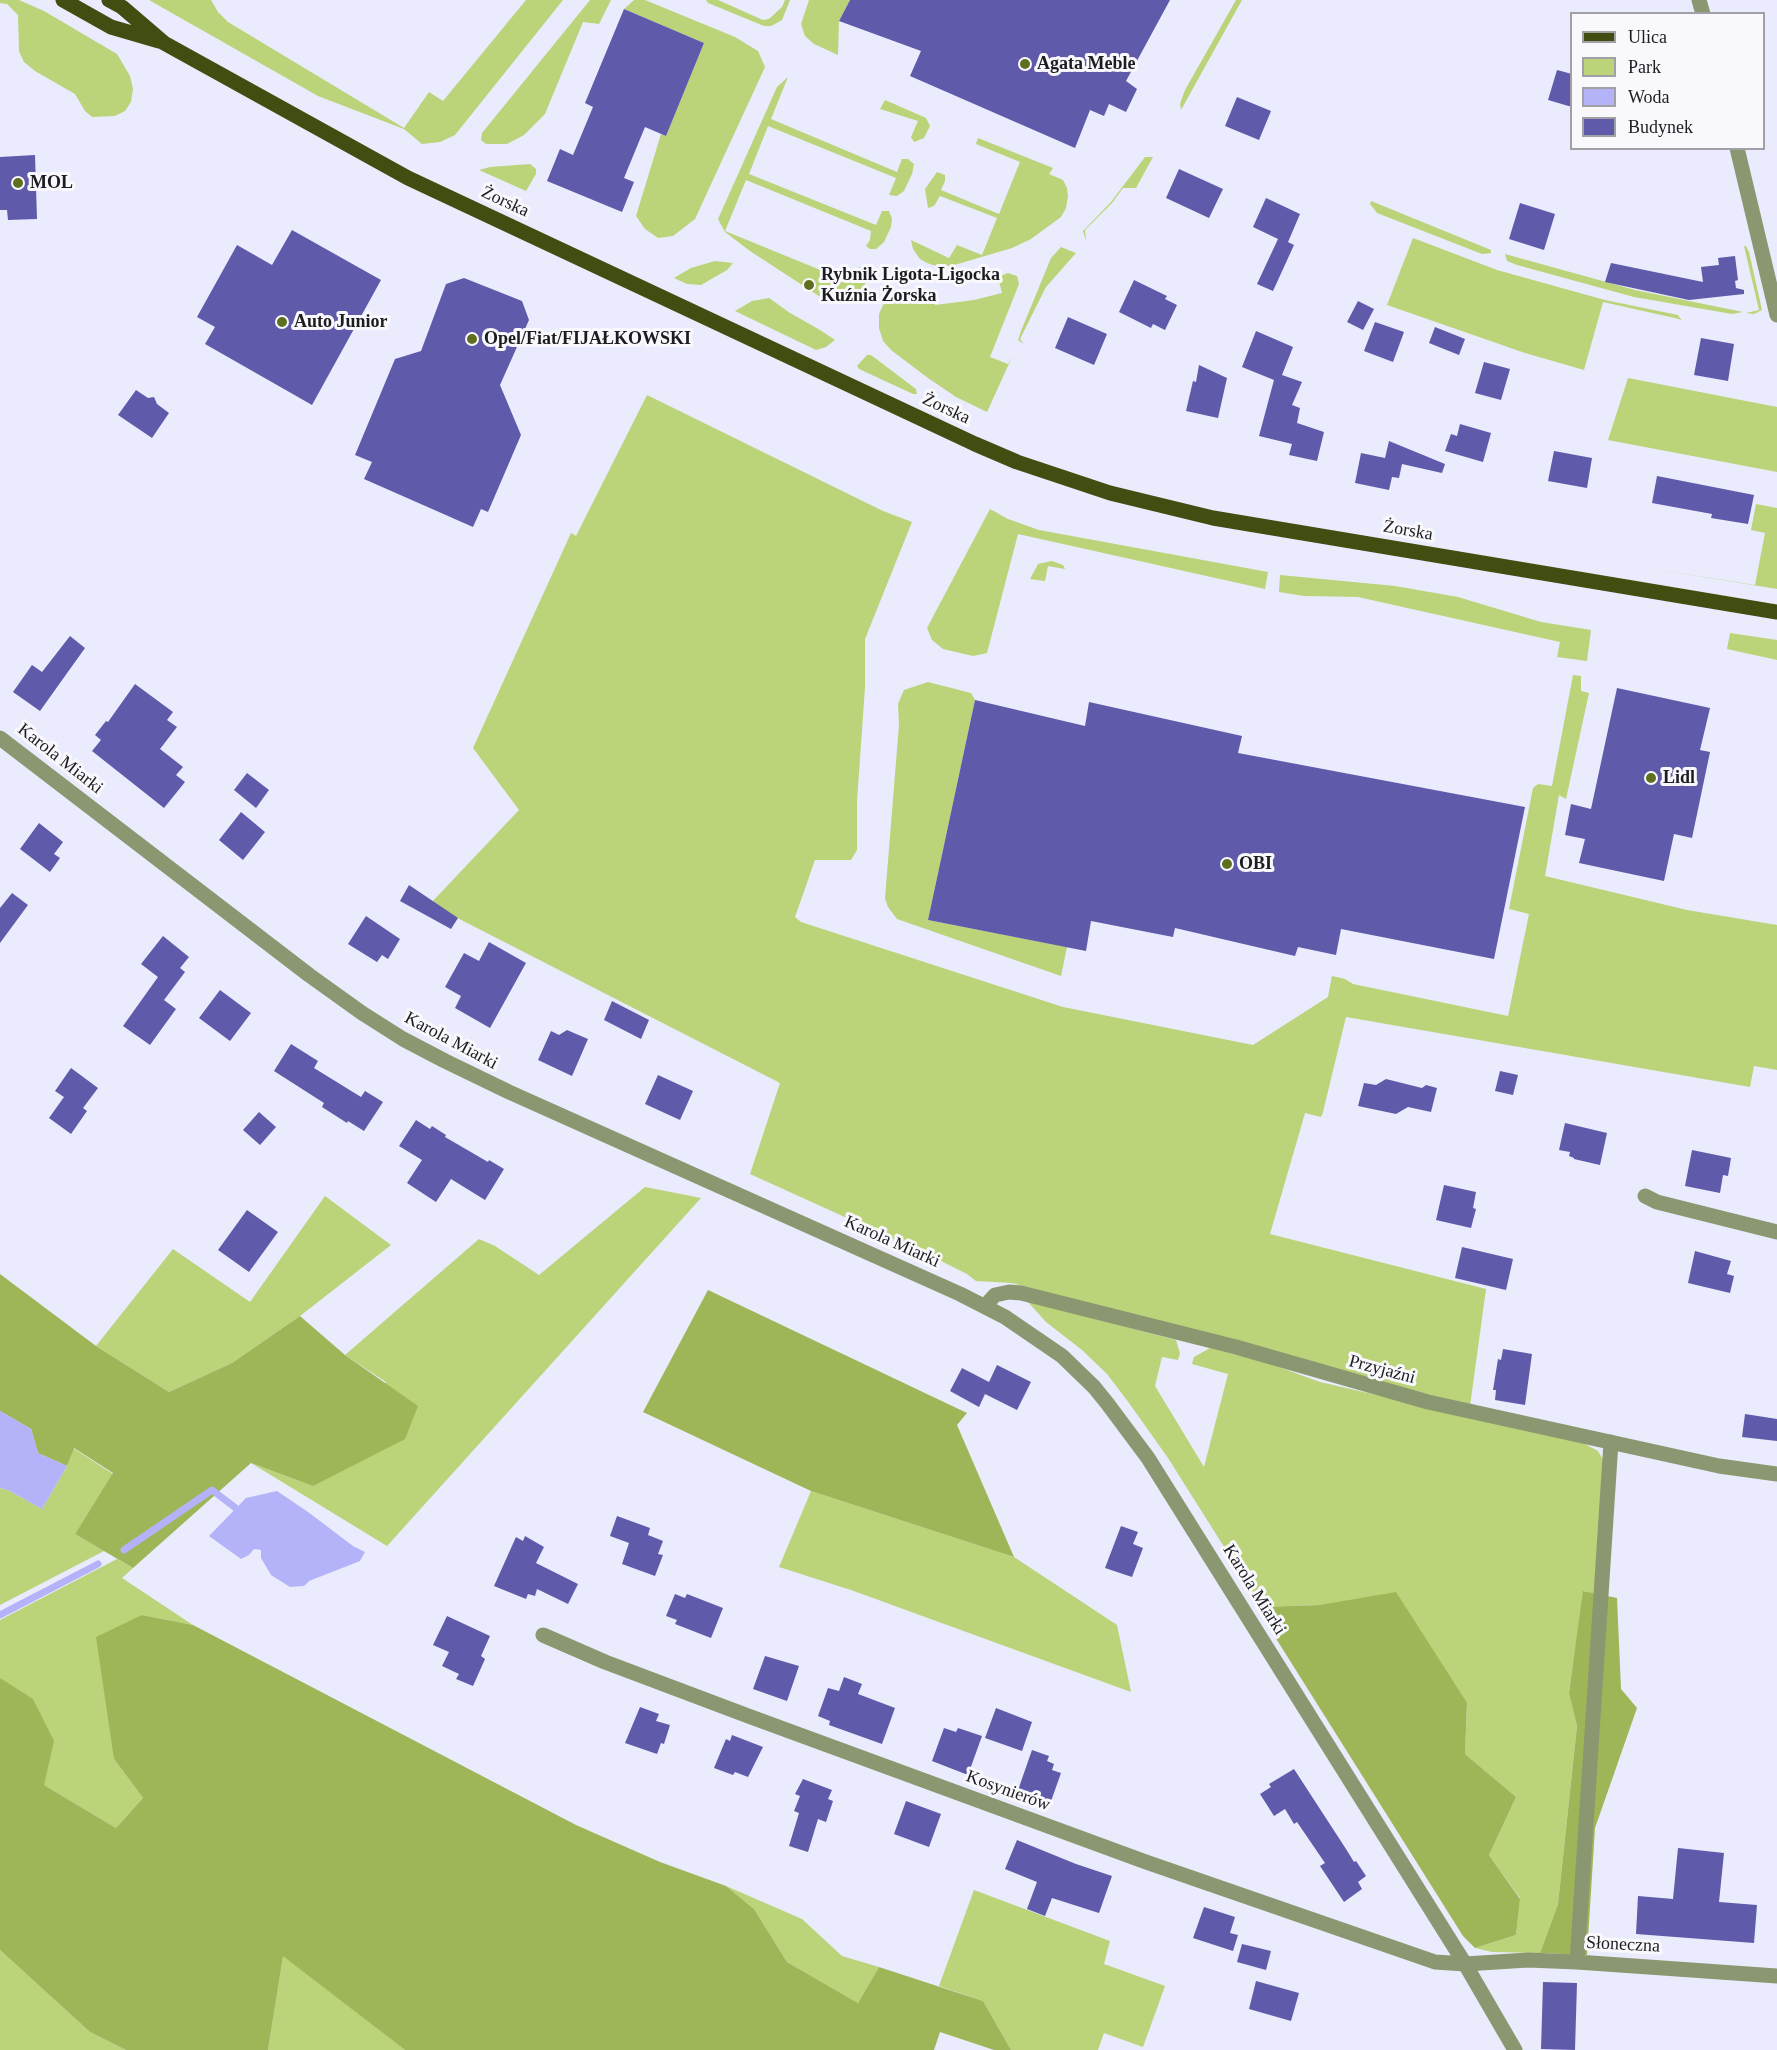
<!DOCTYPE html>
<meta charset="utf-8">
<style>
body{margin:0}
#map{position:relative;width:1777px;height:2050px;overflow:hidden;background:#eaebfc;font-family:Georgia,serif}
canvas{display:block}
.legend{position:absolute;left:1570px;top:12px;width:195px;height:138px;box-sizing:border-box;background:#f9f9fd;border:2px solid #a1a1a5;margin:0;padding:8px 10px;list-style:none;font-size:18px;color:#1c1c21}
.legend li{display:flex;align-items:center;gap:12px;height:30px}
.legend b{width:30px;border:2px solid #a1a1a5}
</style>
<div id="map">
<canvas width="1777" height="2050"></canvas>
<ul class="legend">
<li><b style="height:8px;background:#404e11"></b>Ulica</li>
<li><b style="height:16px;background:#bbd379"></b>Park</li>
<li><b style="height:16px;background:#b4b3fa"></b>Woda</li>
<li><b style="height:16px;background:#605aab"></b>Budynek</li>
</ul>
</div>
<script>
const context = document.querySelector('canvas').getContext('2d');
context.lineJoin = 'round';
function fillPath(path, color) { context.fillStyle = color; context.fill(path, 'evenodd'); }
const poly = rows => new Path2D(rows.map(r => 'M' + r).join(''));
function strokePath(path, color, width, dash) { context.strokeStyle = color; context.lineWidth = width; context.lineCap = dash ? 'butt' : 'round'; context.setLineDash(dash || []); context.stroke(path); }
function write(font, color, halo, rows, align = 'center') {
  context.font = font + ' Georgia,serif'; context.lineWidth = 6; context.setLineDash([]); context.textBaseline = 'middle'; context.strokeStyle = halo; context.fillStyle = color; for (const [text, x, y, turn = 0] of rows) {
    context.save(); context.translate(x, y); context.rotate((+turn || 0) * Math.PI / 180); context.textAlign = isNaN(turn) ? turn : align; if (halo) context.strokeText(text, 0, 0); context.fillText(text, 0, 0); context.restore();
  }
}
fillPath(poly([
 [0,0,19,0,44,11,117,54,130,76,133,89,131,102,125,111,115,116,92,117,85,111,75,94,35,71,24,62,19,51,18,15,7,4,0,3],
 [149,0,211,0,218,12,228,22,404,128,429,92,443,101,526,0,563,0,455,135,440,142,422,144,404,129,318,96],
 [590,0,611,0,599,24,583,22,545,114,524,135,507,144,486,144,481,140,482,133],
 [634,0,645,0,735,37,758,51,765,67,695,219,673,236,658,238,645,229,636,216,661,134,666,136,704,43,624,9],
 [706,0,718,0,763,20,769,19,782,7,785,0,790,0,782,20,771,26,764,26,708,3],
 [809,0,850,0,839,21,838,55,814,44,805,36,801,24],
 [1236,0,1242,0,1181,110,1180,104,1185,90],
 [788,77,771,119,897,172,902,159,908,159,914,164,912,174,904,191,897,196,889,195,896,178,768,126,749,174,876,225,882,211,889,211,892,219,891,227,884,242,876,249,870,249,866,246,870,240,871,231,746,180,725,231,852,283,859,267,866,271,869,275,863,288,857,293,842,299,822,298,750,251,725,232,718,219,777,87],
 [885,100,926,118,930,126,924,138,914,142,911,137,918,121,880,109],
 [978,138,1053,168,1049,174,1063,180,1067,188,1068,197,1066,208,1061,217,1031,239,1012,248,951,266,939,267,927,263,920,259,913,249,911,240,949,258,957,245,982,255,997,218,940,196,934,206,928,208,925,189,937,172,945,175,945,181,941,190,999,214,1020,162,976,144],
 [1145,157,1153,157,1136,188,1123,188,1112,203,1085,230,1086,241,1083,231,1111,202],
 [530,164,536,169,536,174,526,191,479,170,490,167],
 [1371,201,1491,250,1491,253,1482,254,1377,213,1370,204],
 [1413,238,1497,270,1605,300,1678,315,1682,321,1679,319,1603,302,1584,370,1525,353,1387,305],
 [1744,246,1746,246,1749,252,1762,310,1754,314,1746,313,1759,310],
 [1061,247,1076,253,1046,287,1020,339,1024,344,1018,340,1021,331,1051,258],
 [1505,254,1635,290,1743,312,1732,314,1634,297,1517,265,1507,261],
 [715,261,733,263,727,270,701,285,687,284,674,278,691,268],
 [1008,273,1017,276,1019,284,990,357,1008,364,1012,357,987,412,956,397,928,378,891,350,883,341,879,328,879,314,883,305,891,297,910,290,932,289,935,305,974,300,1002,293,998,277],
 [769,298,790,313,820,330,835,340,826,347,816,350,735,311,752,301],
 [867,355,871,355,916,389,917,394,913,394,859,369,857,366],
 [1628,378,1777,407,1777,472,1608,440],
 [647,395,883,511,912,522,865,639,865,687,857,801,857,850,851,860,815,860,795,917,801,922,1063,1007,1253,1045,1328,997,1332,976,1345,979,1353,984,1508,1016,1529,914,1509,909,1533,788,1538,784,1552,786,1573,675,1581,676,1581,691,1589,693,1566,799,1559,795,1545,876,1687,910,1777,925,1777,1070,1754,1066,1750,1087,1346,1017,1323,1112,1321,1117,1305,1113,1270,1234,1486,1289,1470,1406,1012,1283,976,1281,967,1274,935,1258,750,1174,780,1083,430,904,519,810,473,748,571,533,576,536],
 [1756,504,1777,508,1777,589,1648,568,1755,585,1765,533,1751,530],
 [990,509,1008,519,1039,530,1268,572,1265,589,1018,534,987,653,973,656,943,649,932,640,927,628],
 [1052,561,1063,565,1065,569,1048,566,1045,581,1030,579,1038,564],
 [1280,575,1395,586,1458,597,1541,622,1591,630,1587,661,1557,657,1560,642,1358,597,1304,596,1279,592],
 [1730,633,1777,640,1777,660,1727,649],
 [928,682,971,693,975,700,928,920,1067,947,1061,976,897,919,888,907,885,898,899,725,898,704,904,690],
 [645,1187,701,1198,387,1546,251,1463,313,1486,386,1382,345,1355,479,1239,495,1246,539,1275],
 [325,1196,391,1245,300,1316,232,1363,169,1392,96,1346,173,1249,250,1302],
 [1027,1301,1176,1340,1180,1353,1178,1360,1162,1357,1155,1386,1204,1467,1228,1374,1192,1364,1194,1357,1210,1348,1265,1362,1320,1382,1581,1442,1598,1451,1605,1463,1596,1594,1584,1591,1569,1692,1577,1726,1558,1904,1540,1953,1492,1952,1475,1948,1516,1935,1520,1898,1489,1855,1516,1797,1465,1754,1467,1703,1320,1605,1262,1607,1168,1458,1129,1403,1107,1374,1082,1350,1046,1322],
 [73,1448,113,1474,75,1534,104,1551,0,1605,0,1488,8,1490,42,1509,67,1466],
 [811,1491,1014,1557,1117,1625,1131,1692,851,1590,779,1567],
 [117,1559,133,1568,122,1578,193,1625,142,1615,114,1759,143,1798,116,1828,44,1785,0,1678,0,1620],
 [726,1886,802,1919,842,1956,879,1967,858,2003,787,1962,754,1909],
 [974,1890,1110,1941,1104,1964,1165,1986,1143,2047,1104,2033,1098,2050,1011,2050,983,2001,939,1986],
 [0,1950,90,2032,126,2050,0,2050],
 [283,1955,405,2050,268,2050]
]), '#bbd379');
fillPath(poly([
 [0,1274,96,1346,169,1392,232,1363,300,1316,345,1355,418,1406,405,1439,313,1486,251,1463,133,1568,75,1534,113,1473,74,1448,67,1466,38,1453,31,1429,0,1411],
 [708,1290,967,1413,957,1425,1014,1557,811,1491,643,1412],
 [1583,1591,1617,1598,1621,1689,1637,1708,1595,1828,1587,1955,1540,1953,1558,1904,1577,1726,1569,1693],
 [1396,1592,1467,1703,1465,1754,1516,1797,1489,1855,1520,1899,1516,1935,1475,1948,1463,1936,1265,1621,1262,1607,1320,1605],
 [142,1615,193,1625,576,1825,660,1862,726,1886,754,1909,787,1962,858,2003,879,1967,983,2001,1011,2050,994,2050,940,2032,934,2050,405,2050,283,1956,268,2050,126,2050,90,2032,0,1950,0,1678,33,1699,54,1741,44,1785,116,1828,143,1798,114,1759,96,1637]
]), '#9eb657');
fillPath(poly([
 [0,1411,31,1429,38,1453,67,1466,42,1509,8,1490,0,1488],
 [277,1491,308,1512,353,1546,365,1552,360,1561,309,1581,304,1586,290,1587,271,1575,261,1558,261,1550,254,1549,249,1555,241,1559,209,1536,246,1498]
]), '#b4b3fa');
strokePath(poly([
 [124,1550,212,1490,237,1509],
 [0,1615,98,1564]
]), '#b4b3fa', 7);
fillPath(poly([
 [850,0,1170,0,1126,81,1137,89,1126,112,1109,104,1104,116,1090,110,1075,148,910,76,921,51,839,21],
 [624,9,704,43,666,136,645,127,624,178,634,182,622,212,547,181,560,149,573,155,593,107,585,103],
 [1557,70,1572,74,1572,107,1548,100],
 [1237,97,1271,111,1259,140,1225,126],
 [35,155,37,219,8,220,7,210,0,210,0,157],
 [1179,169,1223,189,1209,218,1166,198],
 [1266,198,1300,214,1288,242,1294,245,1273,291,1257,284,1278,239,1253,227],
 [1520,203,1555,214,1544,250,1509,239],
 [292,230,381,280,312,405,205,344,215,327,197,317,237,245,272,265],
 [1735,256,1738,280,1735,281,1736,288,1744,290,1744,294,1689,300,1605,282,1611,263,1703,282,1701,267,1719,265,1718,258],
 [464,278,522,301,529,320,500,385,521,435,488,512,481,509,473,527,364,479,372,462,355,455,395,359,421,351,446,284],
 [1134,280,1167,296,1165,299,1177,305,1165,330,1153,324,1151,328,1119,312],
 [1358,301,1374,309,1363,330,1347,322],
 [1068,317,1107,334,1094,365,1055,348],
 [1375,322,1404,332,1393,362,1364,351],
 [1435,327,1465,339,1459,355,1429,343],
 [1256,331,1293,347,1282,375,1302,382,1292,405,1300,408,1297,423,1324,432,1317,461,1289,455,1292,444,1259,436,1274,380,1242,367],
 [1701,338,1734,344,1728,381,1694,375],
 [1484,362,1510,369,1501,400,1475,393],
 [1199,365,1227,378,1218,418,1186,411,1193,381,1196,382],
 [136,390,148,398,154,397,157,404,169,413,152,438,118,415],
 [1460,424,1491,433,1483,462,1445,451,1451,434,1457,436],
 [1389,441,1445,464,1442,473,1402,464,1399,478,1392,477,1389,490,1355,483,1361,453,1385,458],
 [1554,451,1592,458,1587,488,1548,481],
 [1657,476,1754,495,1748,524,1711,518,1712,514,1652,503],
 [70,636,85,648,40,711,13,692,32,665,42,672],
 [135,684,173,712,167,720,177,727,160,749,183,767,176,775,185,782,164,808,92,751,101,740,95,735,106,721,108,722],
 [1617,688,1710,708,1700,750,1710,752,1692,838,1674,834,1664,881,1579,863,1585,839,1565,835,1571,804,1591,809],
 [975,700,1085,726,1089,702,1242,736,1238,753,1525,807,1494,959,1341,929,1336,955,1298,947,1295,956,1175,928,1173,937,1091,921,1086,951,928,920],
 [247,773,269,790,256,808,234,790],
 [241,812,265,832,243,860,219,840],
 [39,823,63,842,54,854,60,858,50,872,20,849],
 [409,885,458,918,451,929,400,901],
 [12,893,28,905,0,943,0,908],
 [366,916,400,939,388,959,382,955,377,962,348,944],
 [163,936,189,957,180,968,185,972,164,1000,176,1009,150,1045,123,1026,158,977,141,964],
 [489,942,526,963,490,1028,455,1008,461,996,445,987,464,953,479,961],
 [220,990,251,1013,230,1041,199,1018],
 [612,1001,649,1020,641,1039,604,1020],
 [567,1030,588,1039,572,1076,538,1060,551,1031,559,1035],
 [291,1044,318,1061,314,1068,361,1097,365,1091,383,1102,364,1131,348,1121,347,1123,322,1107,324,1103,274,1071],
 [71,1068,98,1088,83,1108,87,1111,71,1134,49,1118,64,1097,55,1091],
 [1500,1071,1518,1075,1513,1095,1495,1091],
 [658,1075,693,1091,680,1120,645,1104],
 [1386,1079,1422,1088,1426,1085,1437,1088,1431,1112,1408,1107,1396,1114,1358,1106,1364,1083,1376,1085],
 [259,1112,276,1127,260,1145,243,1130],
 [416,1120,430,1129,432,1126,446,1135,445,1137,488,1162,489,1160,504,1169,485,1200,451,1179,436,1202,407,1183,422,1160,399,1146],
 [1565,1123,1607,1133,1600,1165,1574,1159,1574,1158,1569,1156,1570,1152,1559,1150],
 [1692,1150,1731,1158,1728,1176,1723,1175,1720,1193,1685,1186],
 [1444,1185,1476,1192,1473,1208,1476,1209,1471,1228,1436,1220],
 [247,1210,278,1232,249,1272,218,1250],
 [1462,1247,1513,1259,1506,1290,1455,1278],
 [1695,1251,1731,1261,1727,1274,1734,1276,1730,1293,1688,1283],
 [1503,1349,1532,1354,1525,1405,1495,1400,1496,1390,1493,1390,1498,1359,1501,1360],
 [997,1365,1031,1382,1017,1410,985,1394,979,1407,950,1391,962,1368,989,1382],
 [1745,1414,1777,1419,1777,1441,1742,1437],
 [617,1516,650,1528,648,1535,663,1541,658,1554,663,1555,655,1576,622,1564,629,1543,610,1536],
 [1121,1526,1138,1532,1133,1544,1143,1548,1132,1577,1105,1568],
 [525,1536,544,1547,536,1563,578,1584,568,1604,537,1589,535,1596,528,1594,526,1599,494,1586,516,1537,523,1541],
 [675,1594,685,1598,687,1594,723,1608,711,1638,675,1624,677,1620,666,1616],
 [447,1616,490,1636,481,1656,485,1659,473,1686,456,1679,459,1674,442,1666,449,1652,433,1645],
 [765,1656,799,1666,787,1701,753,1689],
 [844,1677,862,1684,858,1694,895,1708,882,1744,829,1725,830,1721,818,1716,828,1688,839,1691],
 [640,1707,659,1714,656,1721,670,1725,664,1744,661,1743,657,1754,625,1743],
 [996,1708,1032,1722,1022,1751,985,1738],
 [944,1728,956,1732,958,1728,982,1736,968,1775,932,1761],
 [732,1735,763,1747,748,1777,735,1772,733,1775,714,1768,726,1739,730,1741],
 [1032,1750,1049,1756,1047,1761,1054,1764,1052,1770,1061,1773,1050,1804,1017,1793],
 [1294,1769,1346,1849,1354,1862,1356,1861,1366,1876,1358,1882,1362,1889,1344,1902,1320,1866,1325,1863,1297,1822,1294,1824,1285,1809,1274,1816,1260,1794,1271,1787,1269,1784],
 [803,1779,832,1790,828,1799,833,1801,826,1822,818,1819,808,1852,789,1846,799,1813,794,1811,800,1796,795,1794],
 [906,1801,941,1814,929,1847,894,1834],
 [1017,1840,1076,1864,1112,1876,1099,1913,1052,1898,1045,1916,1027,1909,1037,1882,1005,1869],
 [1678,1848,1724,1853,1719,1902,1757,1905,1754,1943,1636,1934,1638,1896,1673,1899],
 [1204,1907,1235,1917,1230,1933,1238,1935,1233,1951,1193,1938],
 [1242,1944,1271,1951,1266,1970,1237,1962],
 [1256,1981,1299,1993,1291,2021,1249,2009],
 [1543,1982,1577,1983,1575,2050,1541,2049]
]), '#605aab');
strokePath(poly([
 [1699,0,1703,14],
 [1737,148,1777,315],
 [0,738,309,975,362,1013,403,1039,445,1061,509,1092,960,1294,1005,1317,1062,1356,1094,1387,1107,1403,1148,1458,1465,1964,1515,2050],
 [1645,1196,1657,1202,1777,1232],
 [985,1306,995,1295,1009,1292,1021,1293,1236,1347,1428,1402,1719,1466,1777,1474],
 [543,1635,605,1662,751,1717,1146,1862,1435,1962,1465,1964,1528,1960,1577,1962,1777,1976],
 [1577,1962,1611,1442]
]), '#8b9770', 15);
strokePath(poly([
 [63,0,111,27,159,41],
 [109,0,122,7,164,43,408,178,975,444,1017,462,1110,493,1213,518,1777,612]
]), '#404e11', 15);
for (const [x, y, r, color] of [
 [1025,64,6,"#5e701f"],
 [18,183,6,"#5e701f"],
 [809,285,6,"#5e701f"],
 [282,322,6,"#5e701f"],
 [472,339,6,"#5e701f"],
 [1651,778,6,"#5e701f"],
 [1227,864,6,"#5e701f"]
]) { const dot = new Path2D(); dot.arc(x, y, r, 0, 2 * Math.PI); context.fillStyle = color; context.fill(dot); strokePath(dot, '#f9f9fd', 2); }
write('bold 18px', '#1c1c21', '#f9f9fd', [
 ["Agata Meble",1037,64],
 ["MOL",30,183],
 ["Rybnik Ligota-Ligocka",821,275],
 ["Kuźnia Żorska",821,296],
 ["Auto Junior",294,322],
 ["Opel/Fiat/FIJAŁKOWSKI",484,339],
 ["Lidl",1663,778],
 ["OBI",1239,864]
], 'left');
write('18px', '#1c1c21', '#f9f9fd', [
 ["Żorska",505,202,25],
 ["Żorska",946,409,25],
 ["Żorska",1408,531,10],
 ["Karola Miarki",60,759,38],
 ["Karola Miarki",451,1041,28],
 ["Karola Miarki",892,1242,24],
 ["Przyjaźni",1382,1370,15],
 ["Karola Miarki",1254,1590,58],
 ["Kosynierów",1008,1791,20],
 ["Słoneczna",1623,1945,3]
]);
</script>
